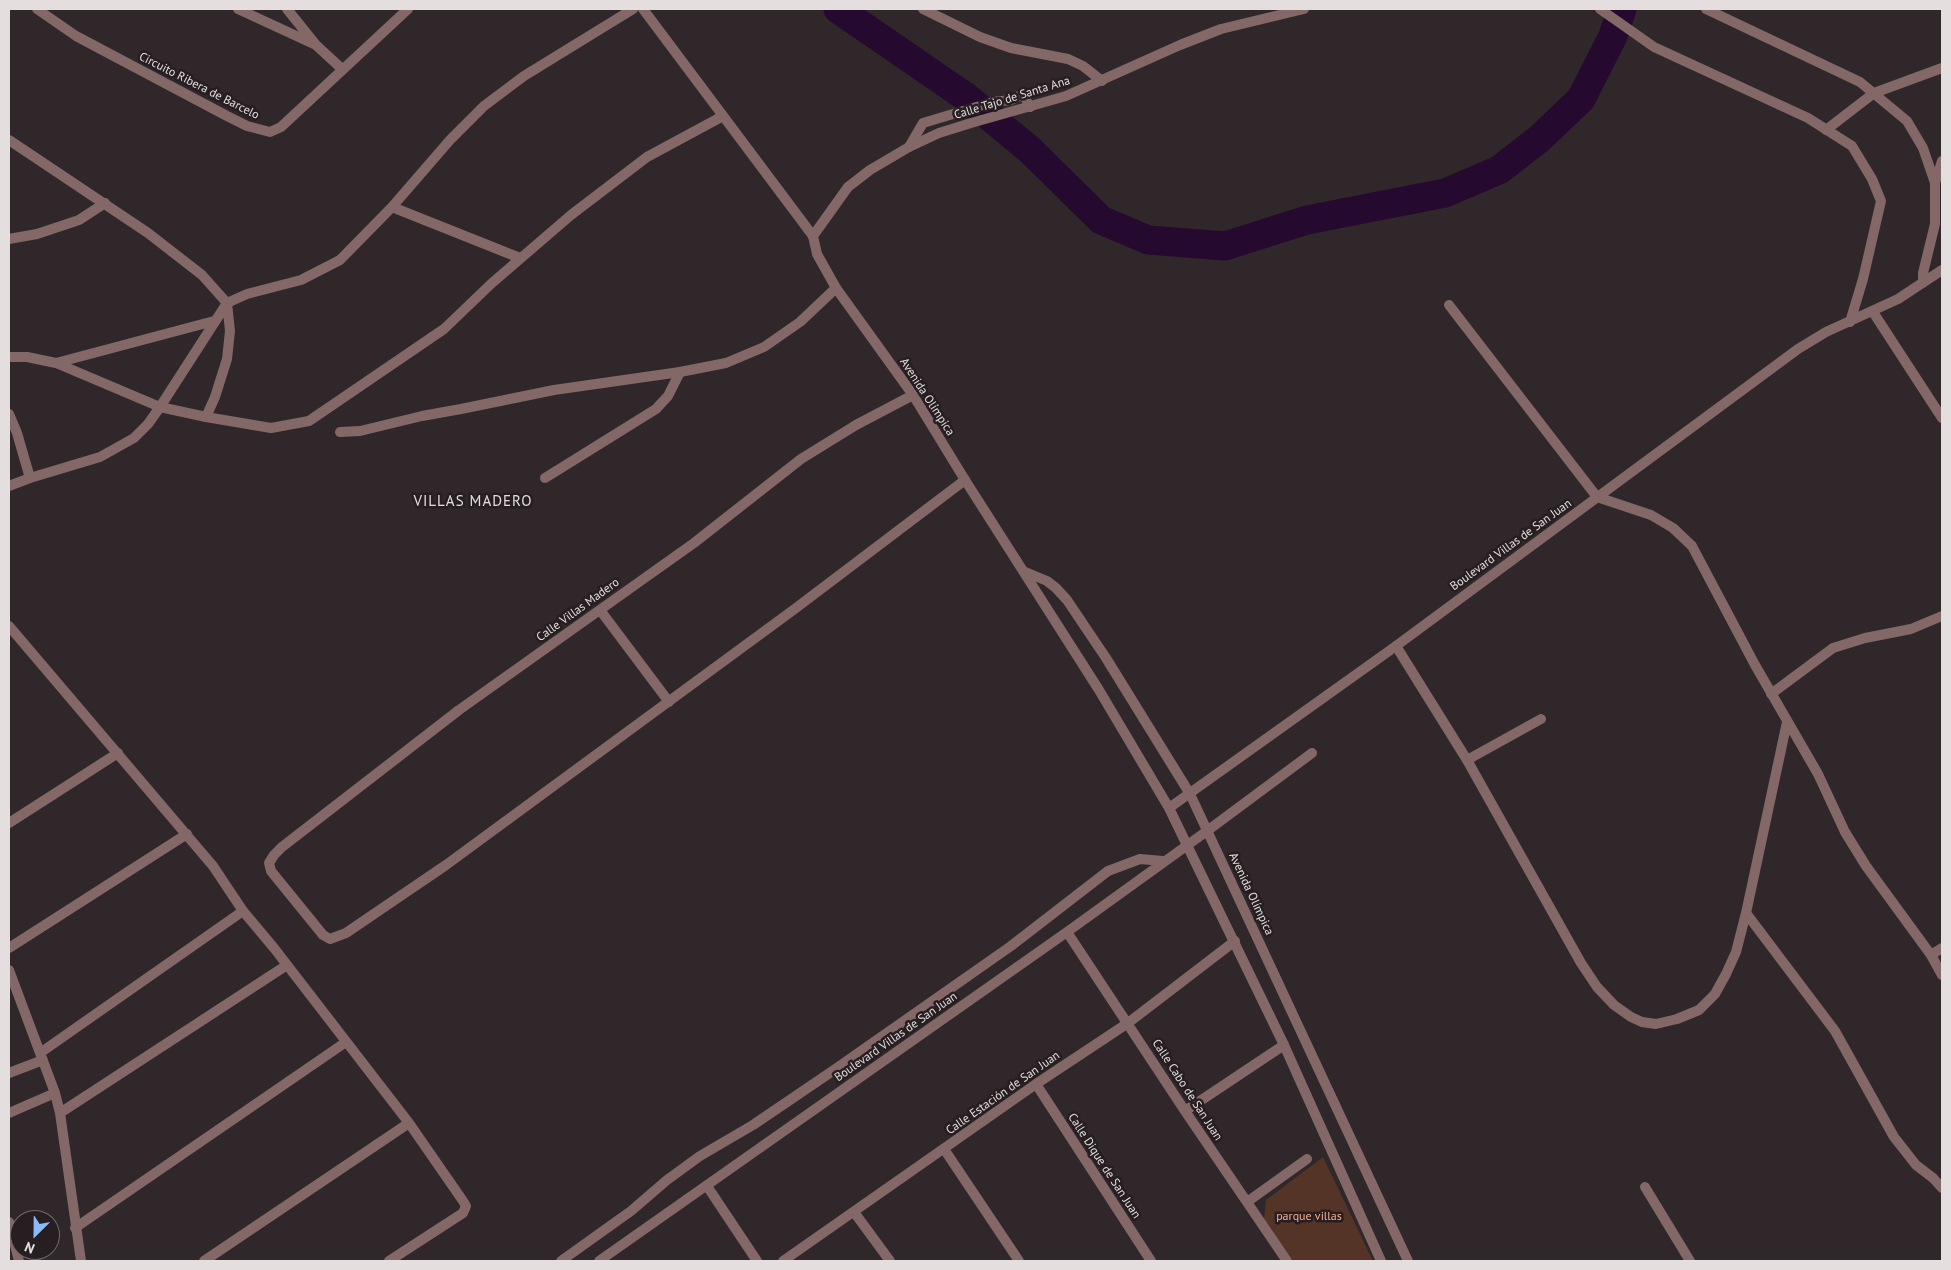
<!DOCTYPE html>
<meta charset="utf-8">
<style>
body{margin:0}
#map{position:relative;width:1951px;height:1270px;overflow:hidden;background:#30272a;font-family:"PT Sans",sans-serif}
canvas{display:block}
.frame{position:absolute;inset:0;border:10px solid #e4dedf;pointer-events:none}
.north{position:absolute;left:10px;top:1210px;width:50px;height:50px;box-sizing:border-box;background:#261e20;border:1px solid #726b6c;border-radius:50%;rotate:203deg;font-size:14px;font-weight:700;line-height:20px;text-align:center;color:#e4dedf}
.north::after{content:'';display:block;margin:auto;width:18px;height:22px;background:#88bafc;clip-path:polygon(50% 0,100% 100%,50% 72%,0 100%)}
</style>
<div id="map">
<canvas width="1951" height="1270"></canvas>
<div class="frame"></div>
<div class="north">N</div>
</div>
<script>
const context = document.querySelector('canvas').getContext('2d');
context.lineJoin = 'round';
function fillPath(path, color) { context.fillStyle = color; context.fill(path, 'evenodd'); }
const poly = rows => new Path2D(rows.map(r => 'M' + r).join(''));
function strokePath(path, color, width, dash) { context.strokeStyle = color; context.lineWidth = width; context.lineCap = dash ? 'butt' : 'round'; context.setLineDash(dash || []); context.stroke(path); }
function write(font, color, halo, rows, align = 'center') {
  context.font = font + ' "PT Sans",sans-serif'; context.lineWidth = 5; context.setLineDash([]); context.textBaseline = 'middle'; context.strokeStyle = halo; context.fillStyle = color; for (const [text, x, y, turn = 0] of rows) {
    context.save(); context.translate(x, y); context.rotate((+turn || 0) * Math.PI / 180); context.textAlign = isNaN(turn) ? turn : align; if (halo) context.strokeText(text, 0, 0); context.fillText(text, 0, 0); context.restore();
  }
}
fillPath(poly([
 [1323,1157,1373,1261,1293,1261,1264,1219,1266,1200]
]), '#533427');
strokePath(poly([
 [838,9,966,97,1030,150,1101,220,1148,240,1225,246,1307,220,1445,193,1499,170,1539,139,1581,99,1613,36,1622,9]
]), '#26092e', 29);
strokePath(poly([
 [1826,130,1874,93,1942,68],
 [1935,183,1942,161],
 [545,478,656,409,668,396,680,372],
 [1771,694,1833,648,1865,638,1911,629,1942,616],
 [1467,760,1541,719],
 [1207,831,1312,753],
 [1645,1187,1690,1261]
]), '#836867', 10);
strokePath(poly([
 [909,147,923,123,993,102,1011,100,1023,94,1030,107]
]), '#836867', 10);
strokePath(poly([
 [37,9,76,36,227,116,247,126,270,132,281,127,408,9],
 [238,9,316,45],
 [287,9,316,45,342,69],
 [643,9,813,236],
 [923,9,980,37,1011,48,1068,59,1083,66,1102,81],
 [9,140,148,233,202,275,227,303,160,407,148,424,134,438,100,457,30,478,9,486],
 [392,207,520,258],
 [9,239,37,234,79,220,105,203],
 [1449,305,1597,497,1651,515,1673,528,1692,546,1755,665,1818,774,1845,832,1866,866,1931,955,1942,975],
 [1873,312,1942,418],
 [9,357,27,357,56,363,160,407,206,417,271,428,309,421,444,329,492,283,571,215,647,157,723,116],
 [56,363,214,321],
 [913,395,856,425,801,459,694,543,459,710,282,847,274,855,269,863,271,871,323,935,330,939,346,933,446,865,796,608,965,480],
 [9,414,17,433,30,478],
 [206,417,215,397,227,359,230,331,227,303,247,294,301,280,340,260,392,207,450,140,484,106,524,76,633,9],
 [340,432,360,431,422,416,461,409,554,390,680,372,726,363,764,347,800,322,836,288],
 [600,610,669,702],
 [9,626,213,866,243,911,274,948,409,1123,463,1201,466,1206,463,1213,389,1261],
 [1396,646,1467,760,1581,963,1597,987,1614,1005,1631,1017,1642,1022,1656,1024,1677,1019,1699,1010,1715,994,1726,974,1736,952,1746,913,1787,722],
 [9,823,118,753],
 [1746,913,1835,1031,1894,1137,1916,1165,1933,1178,1942,1188],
 [1067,932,1185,1111,1287,1261],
 [9,948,187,834],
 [1931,955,1942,948],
 [9,970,55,1093,60,1113,287,965],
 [40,1053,243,911],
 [9,1073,43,1060],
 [1036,1084,1151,1261],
 [1185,1111,1284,1045],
 [9,1113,55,1093],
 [60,1113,81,1261],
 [944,1149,1019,1261],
 [707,1186,757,1261],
 [1247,1202,1307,1159],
 [854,1212,890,1261],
 [75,1228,346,1042],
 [204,1261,409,1123],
 [561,1261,631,1211,667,1180,700,1156,753,1125,837,1068,1011,946,1108,871,1140,859,1163,861],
 [599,1261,1067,932,1207,831],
 [783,1261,1036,1084,1128,1023,1235,941]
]), '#836867', 10);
strokePath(poly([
 [1304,9,1221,29,1180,45,1066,96,971,123,939,133,909,147,870,170,848,187,813,236,817,254,836,288,913,395,965,480,1099,690,1169,808,1284,1045,1381,1261],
 [1600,9,1654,47,1808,118,1852,146,1872,179,1881,201,1863,279,1850,322],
 [1706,9,1860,82,1907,121,1923,148,1935,183,1935,224,1923,273,1923,283],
 [1023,571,1047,581,1056,588,1067,600,1106,658,1190,794,1408,1261],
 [1169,808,1396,646,1798,349,1826,332,1898,299,1942,270],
 [9,1222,19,1261]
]), '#836867', 10);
write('12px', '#e4dedf', '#261e20', [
 ["Circuito Ribera de Barcelo",199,86,27],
 ["Calle Tajo de Santa Ana",1012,98,-17],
 ["Avenida Olímpica",927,397,57],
 ["Boulevard Villas de San Juan",1511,545,-36],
 ["Calle Villas Madero",578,610,-36],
 ["Avenida Olímpica",1251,894,65],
 ["Boulevard Villas de San Juan",896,1037,-35],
 ["Calle Cabo de San Juan",1187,1090,57],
 ["Calle Estación de San Juan",1003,1093,-35],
 ["Calle Dique de San Juan",1104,1166,57]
]);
write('12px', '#feae8c', '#261e20', [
 ["parque villas",1309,1217]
]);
context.letterSpacing = '1px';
write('15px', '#e4dedf', '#261e20', [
 ["VILLAS MADERO",473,502]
]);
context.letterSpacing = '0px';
</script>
